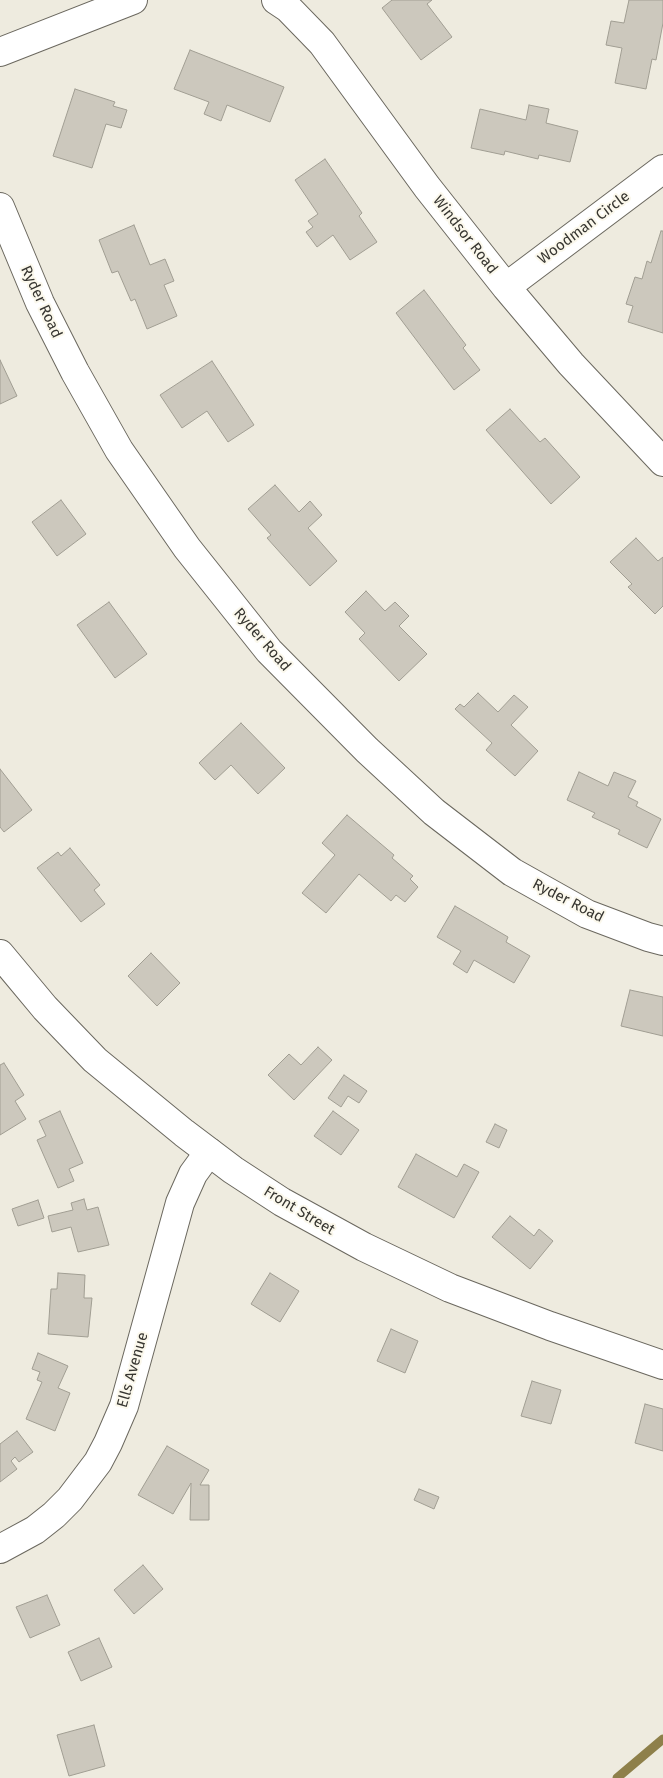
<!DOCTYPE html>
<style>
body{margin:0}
canvas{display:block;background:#eeebdf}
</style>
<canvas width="663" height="1778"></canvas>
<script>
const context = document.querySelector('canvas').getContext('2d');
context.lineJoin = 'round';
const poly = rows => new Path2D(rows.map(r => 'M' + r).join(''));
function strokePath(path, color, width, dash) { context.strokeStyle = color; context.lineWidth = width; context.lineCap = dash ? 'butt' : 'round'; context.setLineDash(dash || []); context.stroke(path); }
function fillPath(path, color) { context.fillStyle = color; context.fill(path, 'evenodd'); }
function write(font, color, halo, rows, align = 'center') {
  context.font = font + ' "Fira Sans",sans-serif'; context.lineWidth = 4; context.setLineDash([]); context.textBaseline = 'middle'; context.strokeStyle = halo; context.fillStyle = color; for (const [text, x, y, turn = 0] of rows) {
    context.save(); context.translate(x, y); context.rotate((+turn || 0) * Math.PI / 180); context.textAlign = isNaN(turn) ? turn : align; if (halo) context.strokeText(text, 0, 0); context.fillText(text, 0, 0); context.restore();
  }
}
strokePath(poly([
 [617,1778,663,1739]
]), '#8e804a', 9);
const building = poly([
 [392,0,432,0,427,4,452,37,421,60,382,8,392,0],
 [629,0,663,0,663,23,656,60,652,59,646,89,615,83,622,48,606,45,611,21,624,23,629,0],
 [190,50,284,87,270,122,227,105,221,121,204,114,209,102,174,89,190,50],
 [75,89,115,102,113,106,127,110,121,128,106,124,92,168,53,156,75,89],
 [529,105,549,109,546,123,578,131,570,162,539,155,538,159,505,151,504,155,471,148,480,109,526,120,529,105],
 [325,159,362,213,359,216,377,242,350,260,333,235,317,247,306,232,313,227,308,221,318,214,295,180,325,159],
 [134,225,150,265,165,259,174,281,164,285,177,316,147,329,135,299,131,301,118,271,112,273,99,240,134,225],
 [661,231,663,231,663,333,628,322,633,306,626,304,635,277,642,279,647,261,651,263,661,231],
 [424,290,466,345,463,348,480,370,454,390,396,313,424,290],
 [0,360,17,396,0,404,0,360],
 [212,361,254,425,228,442,207,411,182,428,160,395,212,361],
 [510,409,540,442,545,438,580,477,551,504,486,430,510,409],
 [275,485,299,512,310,501,322,515,308,528,337,561,310,586,267,538,271,535,248,509,275,485],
 [61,500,86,534,57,556,32,522,61,500],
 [636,538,658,561,663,557,663,606,655,614,628,587,632,584,610,562,636,538],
 [366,591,385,611,395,602,409,616,399,626,427,654,399,681,359,639,365,633,345,612,366,591],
 [109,602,147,654,115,678,77,625,109,602],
 [478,693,498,712,514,695,528,707,511,725,538,751,515,776,486,750,492,743,455,709,460,704,464,707,478,693],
 [241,723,285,768,258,794,231,765,215,780,199,763,241,723],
 [0,769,32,810,4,832,0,827,0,769],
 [579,772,608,786,614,772,636,781,628,797,638,802,636,806,661,819,647,848,618,834,620,830,592,817,595,813,567,800,579,772],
 [347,815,394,855,392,858,413,876,410,879,418,887,405,902,396,895,391,901,359,874,326,913,302,893,335,855,322,843,347,815],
 [70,848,100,885,94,890,105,904,81,922,37,868,58,852,61,856,70,848],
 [455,906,508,937,506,942,530,956,514,983,474,960,467,973,453,964,461,951,437,937,455,906],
 [151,953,180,983,157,1006,128,976,151,953],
 [630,990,663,997,663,1036,621,1026,630,990],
 [318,1047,332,1060,294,1100,268,1075,289,1054,301,1065,318,1047],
 [4,1063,24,1095,15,1101,26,1119,0,1135,0,1065,4,1063],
 [344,1075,367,1091,359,1103,348,1096,341,1107,328,1098,344,1075],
 [60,1111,83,1163,69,1169,74,1181,58,1188,37,1140,46,1136,39,1121,60,1111],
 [333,1111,359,1130,341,1155,314,1136,333,1111],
 [495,1124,507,1130,499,1148,486,1142,495,1124],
 [416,1154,457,1177,464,1164,479,1172,454,1218,398,1187,416,1154],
 [84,1199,87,1210,98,1207,109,1245,78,1252,71,1227,52,1232,48,1216,73,1210,71,1203,84,1199],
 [38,1200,44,1218,18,1226,12,1209,38,1200],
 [510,1216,534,1236,539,1229,553,1241,530,1269,492,1237,510,1216],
 [58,1273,85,1275,84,1298,92,1298,88,1337,48,1334,51,1289,57,1289,58,1273],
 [270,1273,299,1291,280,1322,251,1304,270,1273],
 [391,1329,418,1341,405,1373,377,1361,391,1329],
 [38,1353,68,1366,58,1388,70,1393,55,1431,26,1419,42,1382,37,1380,40,1372,32,1369,38,1353],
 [532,1381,561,1390,551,1424,521,1416,532,1381],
 [645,1404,663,1409,663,1451,635,1443,645,1404],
 [17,1431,33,1452,19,1462,15,1457,11,1461,17,1469,0,1482,0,1444,17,1431],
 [167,1446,209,1470,200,1485,209,1485,209,1520,190,1520,191,1483,173,1514,138,1495,167,1446],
 [419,1489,439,1497,434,1509,414,1500,419,1489],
 [143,1565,163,1589,134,1614,114,1590,143,1565],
 [47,1595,60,1625,30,1638,16,1607,47,1595],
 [99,1638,112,1667,81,1681,68,1652,99,1638],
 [94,1725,105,1766,69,1776,57,1735,94,1725]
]);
fillPath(building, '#ccc8bd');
strokePath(building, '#a19e93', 1);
const minor = poly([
 [276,0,288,8,322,43,427,187,506,287,571,364,663,462],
 [0,52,133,0],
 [0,207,40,303,75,372,119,450,187,548,269,651,367,750,434,812,512,872,587,914,648,937,663,941],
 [506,287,663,169],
 [0,1549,35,1530,54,1515,70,1499,98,1462,108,1443,124,1406,180,1203,193,1174,209,1152]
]);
const tertiary = poly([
 [0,954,45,1008,95,1060,184,1133,233,1170,282,1202,364,1247,450,1288,550,1326,663,1365]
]);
strokePath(minor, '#6b685f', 30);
strokePath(tertiary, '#6b685f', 30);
strokePath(minor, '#fff', 28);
strokePath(tertiary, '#fff', 28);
write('15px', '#373631', '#fbf8ec', [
 ["Woodman Circle",584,228,-37],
 ["Windsor Road",465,235,52],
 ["Ryder Road",41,302,65],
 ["Ryder Road",262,640,49],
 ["Ryder Road",568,901,27],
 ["Front Street",299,1211,31],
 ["Ells Avenue",133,1370,-74]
]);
</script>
